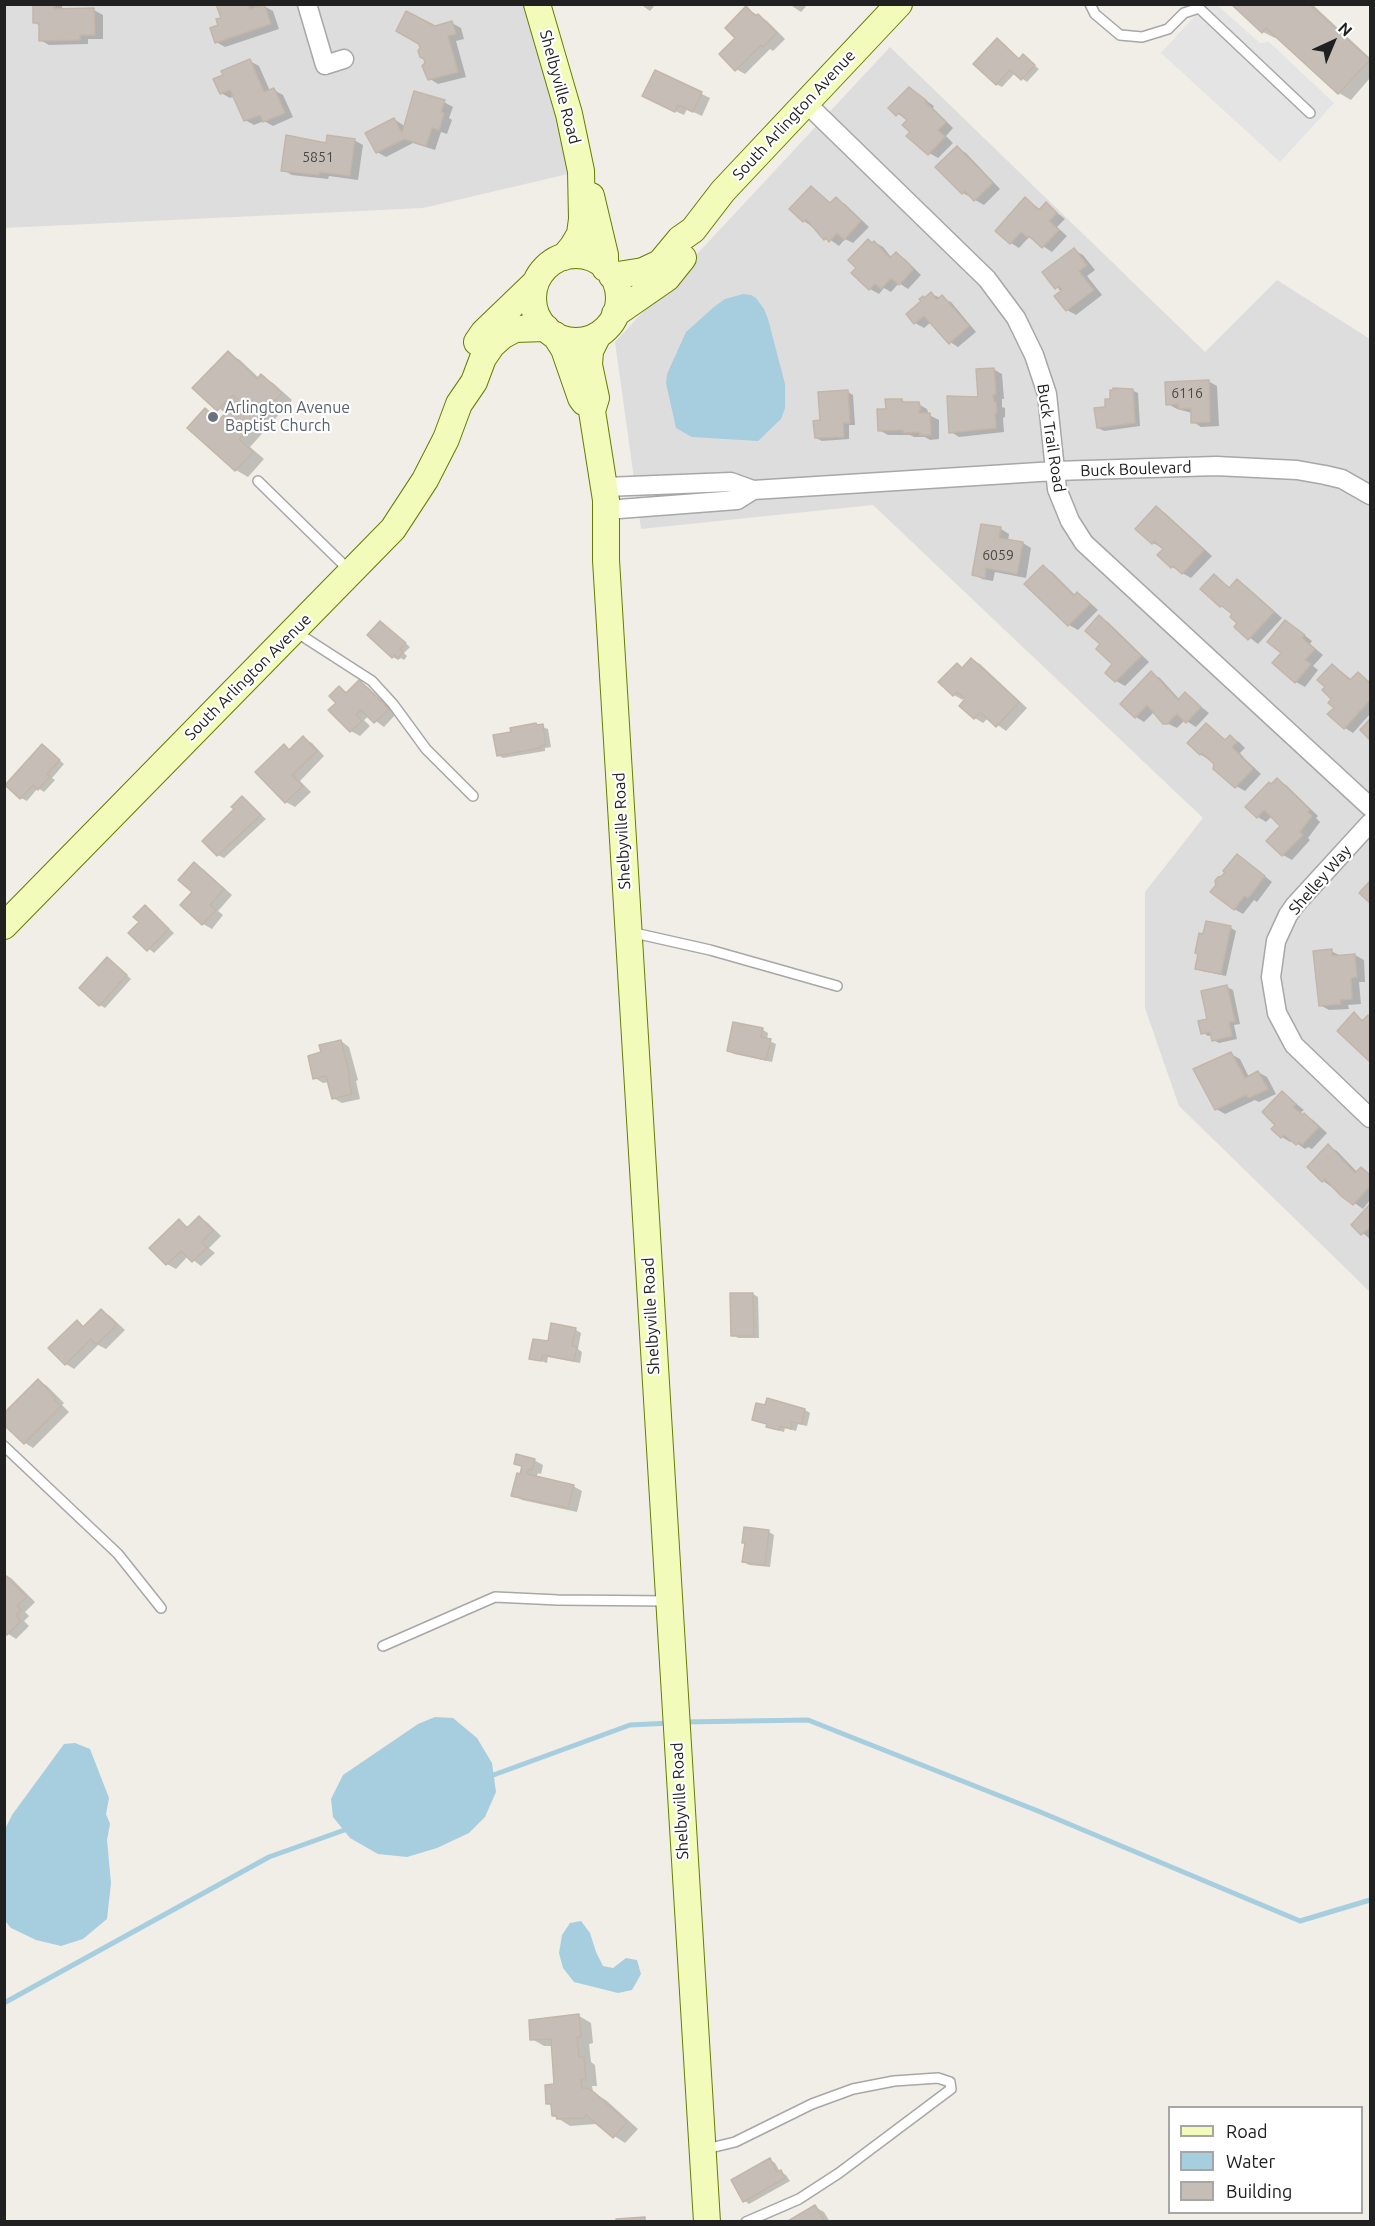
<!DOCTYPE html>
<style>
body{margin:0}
#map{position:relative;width:1375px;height:2226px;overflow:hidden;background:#f1eee7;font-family:Ubuntu,sans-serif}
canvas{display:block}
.frame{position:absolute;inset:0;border:6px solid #202020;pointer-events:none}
.legend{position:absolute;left:1168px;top:2106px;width:195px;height:108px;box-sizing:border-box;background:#fff;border:2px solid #a6a6a6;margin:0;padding:8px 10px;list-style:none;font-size:18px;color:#202020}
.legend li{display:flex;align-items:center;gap:12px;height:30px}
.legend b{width:30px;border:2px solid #a6a6a6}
.north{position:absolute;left:1303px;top:12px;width:60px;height:60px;-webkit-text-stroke:4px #fff;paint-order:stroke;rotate:44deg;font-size:16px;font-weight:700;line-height:24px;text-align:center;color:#202020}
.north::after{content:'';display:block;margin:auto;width:21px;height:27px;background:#202020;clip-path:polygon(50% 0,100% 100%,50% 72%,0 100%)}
</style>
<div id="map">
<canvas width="1375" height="2226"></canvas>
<div class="frame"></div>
<ul class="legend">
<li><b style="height:8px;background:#f3fbba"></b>Road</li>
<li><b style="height:16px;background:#a6cedf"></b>Water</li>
<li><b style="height:16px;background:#c6beb6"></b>Building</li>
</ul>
<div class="north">N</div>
</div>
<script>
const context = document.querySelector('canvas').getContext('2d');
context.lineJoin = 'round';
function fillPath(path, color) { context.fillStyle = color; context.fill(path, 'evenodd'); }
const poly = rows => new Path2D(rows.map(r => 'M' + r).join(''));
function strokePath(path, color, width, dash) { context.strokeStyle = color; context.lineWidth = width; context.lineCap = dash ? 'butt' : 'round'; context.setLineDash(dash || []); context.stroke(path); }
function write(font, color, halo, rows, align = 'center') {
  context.font = font + ' Ubuntu,sans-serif'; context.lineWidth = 4.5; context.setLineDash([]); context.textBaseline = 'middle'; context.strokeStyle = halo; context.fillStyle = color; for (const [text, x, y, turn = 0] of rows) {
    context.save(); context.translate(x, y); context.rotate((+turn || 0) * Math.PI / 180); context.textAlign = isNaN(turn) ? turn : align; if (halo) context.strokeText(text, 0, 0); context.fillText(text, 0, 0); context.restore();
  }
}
fillPath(poly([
 [4,5,537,5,581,171,423,208,5,228],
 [890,47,1205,352,1277,280,1370,339,1370,1292,1179,1106,1145,1008,1145,892,1203,818,873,505,641,529,615,342]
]), '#dedddd');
fillPath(poly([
 [1205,5,1217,5,1260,43,1269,42,1334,103,1280,162,1161,53]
]), '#e4e4e4');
fillPath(poly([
 [743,294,751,295,756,298,764,309,768,319,785,384,785,408,781,419,758,441,692,437,676,428,666,383,667,374,686,332,714,307,725,299],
 [435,1717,453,1718,477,1738,492,1763,496,1792,485,1817,469,1833,437,1848,407,1857,378,1854,350,1838,333,1817,331,1799,343,1775,418,1724],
 [75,1743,90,1749,109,1798,106,1814,110,1824,107,1840,111,1883,107,1919,83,1939,61,1946,36,1940,11,1928,5,1921,5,1829,12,1815,64,1744],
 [581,1921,590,1933,596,1952,603,1966,613,1968,626,1958,637,1960,641,1974,632,1990,618,1993,574,1982,563,1968,559,1953,562,1935,570,1923]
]), '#a6cedf');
fillPath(poly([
 [34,4,62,4,62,10,94,10,103,15,103,39,88,39,88,44,49,45,40,40,40,26,34,22],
 [218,4,254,4,256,9,264,6,273,11,279,29,225,47,216,42,223,19],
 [640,4,656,4,650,11],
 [789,4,808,4,801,12],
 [1234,4,1312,4,1370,58,1370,78,1351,100,1339,93,1277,36,1275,38,1263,32],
 [746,8,767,21,785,39,773,51,770,49,745,74,736,69,737,38],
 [452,23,461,28,464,39,456,41,466,77,438,84,430,79,426,63,435,28],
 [1003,43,1020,60,1023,56,1039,69,1027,82,1015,73,1002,87,996,84],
 [250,61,259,66,270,91,274,90,283,95,293,117,273,126,264,121,254,125,245,120,235,96,230,98,221,93],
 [656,72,710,98,702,116,687,109,684,115,653,101],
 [909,89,934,106,933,108,953,128,946,136,953,143,938,158,929,153,912,132,908,121,890,108],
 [444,102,453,107,449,118,452,120,447,134,441,132,435,150,413,143,386,157,377,152,394,119,403,125,405,129],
 [354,140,363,145,358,180,329,176,328,179,292,175,283,170,327,145],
 [957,148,966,153,1000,189,984,205,963,193],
 [811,188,832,204,836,199,845,204,869,227,853,243,845,239,839,246,804,221,791,209],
 [1026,199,1041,210,1046,204,1065,219,1057,227,1067,236,1052,252,1029,237,1019,248,1011,243],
 [874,242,883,247,892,258,896,254,905,259,921,275,908,289,899,283,891,292,884,288,879,294,870,289,854,273],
 [1074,250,1083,255,1095,270,1087,276,1102,295,1076,315,1067,310,1056,296,1063,292,1058,289,1065,282,1064,280,1057,285,1057,288,1044,273],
 [931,294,951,302,976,332,958,347,950,342,931,322,924,328,915,323,925,299],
 [228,353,240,360,259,378,261,376,273,383,292,400,250,447,264,459,248,477,236,470,205,410,221,420,226,414,195,388],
 [993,369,1002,374,1004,399,1002,399,1002,407,1005,408,1005,417,1003,418,1004,432,959,437,951,432,980,398],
 [1208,381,1217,386,1219,426,1201,427,1193,422,1192,413,1177,409,1168,404],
 [1132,390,1138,393,1140,426,1104,431,1098,428,1107,408],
 [848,392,853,395,855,425,849,425,849,439,822,441,816,438,822,422],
 [902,400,908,404,918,404,927,409,929,415,939,420,939,439,930,440,925,437,914,437,910,435,888,435,879,430],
 [1157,508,1165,513,1212,556,1191,578,1172,567,1164,549,1153,543,1138,529],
 [982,526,1001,529,1009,534,1008,541,1023,543,1031,548,1026,578,995,572,993,581,982,579,974,574],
 [1043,567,1052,572,1076,596,1078,594,1086,599,1098,610,1078,630,1069,625,1027,584],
 [1214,576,1231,588,1238,581,1246,586,1282,618,1258,644,1236,627,1239,623,1234,614,1221,606],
 [1099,617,1108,622,1149,662,1125,686,1116,681,1115,664,1102,644],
 [385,626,410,647,404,653,407,656,404,660,401,658,398,660,393,657],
 [1294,627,1312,641,1310,644,1323,655,1313,666,1318,670,1305,687,1296,682,1283,652],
 [971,659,980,664,1027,708,1006,731,988,718,983,723,975,718,967,699,965,697,963,700,954,695,957,664,963,668],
 [1333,665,1352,680,1358,674,1370,682,1370,714,1353,733,1345,728,1336,707],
 [1151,673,1160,678,1180,700,1185,694,1209,713,1196,727,1185,720,1177,728,1164,722,1154,712,1144,722,1136,717,1122,704],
 [359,682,368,687,396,714,384,727,369,716,364,720,370,726,360,736,351,731,330,710,338,703,339,688,348,693],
 [1206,725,1227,741,1230,737,1239,742,1245,748,1240,753,1245,759,1261,774,1245,791,1236,786,1215,764,1200,754],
 [539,726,548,729,551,747,545,748,545,751,503,758,498,755],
 [303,738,312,743,324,756,300,781,311,792,295,807,286,802,257,772,284,746,291,750],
 [42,746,64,764,52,778,55,780,44,792,38,788,27,801,21,798],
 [1277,780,1286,785,1318,816,1316,818,1320,822,1308,838,1310,840,1292,860,1283,855,1283,826,1272,816,1266,822,1258,817,1272,785],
 [242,798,266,819,224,858,218,855],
 [1246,861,1272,882,1257,902,1254,900,1243,914,1234,909,1218,885,1219,878],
 [194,864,203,869,232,895,218,911,223,915,212,929,203,924,194,892],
 [145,907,174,933,154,953,130,933,141,923],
 [1207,923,1231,928,1236,931,1226,976,1202,971,1197,968],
 [1331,951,1341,956,1355,955,1364,960,1365,982,1359,982,1361,1004,1348,1005,1349,1009,1329,1010,1320,1005],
 [113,963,131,979,105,1008,100,1005],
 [1227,987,1233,990,1240,1024,1234,1025,1237,1039,1219,1043,1213,1040,1212,1035,1208,1036,1203,1033],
 [1354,1014,1364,1021,1368,1017,1370,1019,1370,1060,1339,1031],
 [735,1024,763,1030,768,1033,767,1040,776,1044,772,1062,734,1054,728,1050],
 [341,1041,349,1047,358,1080,356,1081,360,1099,342,1103,333,1098,329,1082,323,1083,315,1078,323,1053],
 [1231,1054,1240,1059,1249,1077,1258,1072,1267,1077,1276,1094,1259,1102,1255,1100,1225,1114,1216,1109,1195,1070],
 [1283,1093,1304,1110,1301,1112,1304,1116,1313,1120,1327,1133,1312,1149,1308,1147,1305,1149,1292,1140,1290,1142,1282,1137,1277,1125],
 [1328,1146,1337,1151,1358,1173,1362,1168,1370,1174,1370,1200,1363,1209,1323,1181],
 [1370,1206,1370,1239,1353,1225],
 [200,1218,208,1223,221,1236,209,1248,215,1253,201,1266,188,1256,176,1269,167,1264,179,1221,190,1228],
 [753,1294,758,1297,759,1338,738,1338,733,1335],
 [102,1311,110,1316,125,1330,106,1349,98,1345,74,1369,66,1364,77,1322,85,1327],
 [576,1330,581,1333,578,1349,582,1352,580,1363,548,1357,547,1363,531,1358,549,1342],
 [39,1381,47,1386,64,1403,62,1405,69,1412,33,1448,25,1443],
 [805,1410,810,1413,807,1426,798,1424,796,1431,785,1428,784,1432,773,1429,768,1425,753,1419],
 [534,1460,543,1465,541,1474,538,1473,536,1478,573,1486,582,1491,577,1512,522,1500,513,1495,523,1468,516,1463],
 [769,1532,774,1535,770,1567,749,1565,744,1562,746,1543],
 [4,1574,11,1578,35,1602,25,1612,29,1616,24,1621,29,1626,16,1639,4,1631],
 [579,2016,591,2023,593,2043,589,2044,591,2062,595,2065,597,2086,592,2086,593,2092,607,2101,638,2129,625,2143,596,2124,570,2126,553,2115,552,2106,548,2103,556,2086,553,2046,544,2046,532,2039],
 [770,2160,775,2163,780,2172,786,2175,790,2181,749,2204,744,2200],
 [815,2207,824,2212,830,2222,790,2222]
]), '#0003');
strokePath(poly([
 [683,1722,808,1720,1038,1811,1300,1921,1370,1900],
 [488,1777,630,1725,671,1723],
 [4,2003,269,1857,350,1828]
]), '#a6cedf', 5);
const building = poly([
 [33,4,54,4,54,9,94,8,95,35,80,35,80,40,39,41,39,23,33,23,33,4],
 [216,4,248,4,250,9,264,4,271,24,215,43,210,28,218,25,216,19,221,18,216,4],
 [1231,4,1309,4,1370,60,1338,94,1266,28,1262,33,1231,4],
 [746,6,755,16,758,14,777,33,763,47,761,45,735,71,719,54,735,38,725,28,746,6],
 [406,11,435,26,452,21,456,34,448,36,458,72,428,80,422,66,425,63,424,59,420,57,418,51,420,48,419,44,396,31,406,11],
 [997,38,1019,59,1023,54,1035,65,1021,80,1010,70,996,85,973,64,997,38],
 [250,59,264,92,274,88,285,113,263,122,260,115,244,121,230,90,220,94,213,79,223,75,221,71,250,59],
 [655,70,702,92,693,112,678,105,675,112,642,96,655,70],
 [909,87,927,101,925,102,946,122,938,130,945,137,928,155,906,136,910,132,902,125,907,120,899,113,896,116,888,108,909,87],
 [414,91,445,100,441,112,444,113,439,130,432,128,426,146,404,139,376,153,365,133,394,118,402,133,414,91],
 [286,135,326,143,327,135,355,139,350,176,320,172,319,175,281,171,286,135],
 [957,146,993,183,974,201,965,191,962,194,935,167,957,146],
 [811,186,830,203,836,197,861,221,844,240,837,233,829,242,826,238,824,240,806,219,803,222,789,209,811,186],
 [1025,197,1039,210,1046,202,1057,213,1049,221,1059,230,1042,248,1029,236,1028,238,1021,232,1010,244,995,231,1025,197],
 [868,239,872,243,874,241,890,258,896,252,910,265,913,270,899,285,891,278,881,289,875,284,869,290,851,273,856,268,848,260,868,239],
 [1074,248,1087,265,1079,271,1094,290,1066,311,1054,296,1062,290,1059,286,1055,289,1042,272,1074,248],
 [931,292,937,300,942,295,969,326,949,344,924,316,914,324,906,314,921,301,919,299,923,296,924,298,931,292],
 [228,351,257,379,261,374,282,393,239,439,253,452,235,471,187,428,205,408,219,420,238,399,233,395,217,411,192,388,228,351],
 [994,368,996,394,993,395,994,402,996,402,997,413,995,413,996,428,949,433,947,396,978,397,976,369,994,368],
 [1209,380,1210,422,1191,423,1191,408,1179,409,1178,404,1166,405,1165,382,1209,380],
 [1113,388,1133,389,1135,423,1097,428,1094,408,1105,407,1105,399,1110,399,1110,390,1113,390,1113,388],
 [848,390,850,423,843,423,844,437,815,438,813,421,820,420,818,392,848,390],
 [885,399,902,399,902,402,919,402,921,410,919,410,919,413,930,413,931,435,920,435,920,432,904,433,903,430,878,431,877,409,886,409,885,399],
 [1156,506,1204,550,1182,574,1173,566,1171,568,1157,555,1163,549,1154,541,1152,544,1135,529,1156,506],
 [981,524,1001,527,999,538,1023,542,1017,574,986,568,985,578,972,575,981,524],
 [1043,565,1074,596,1077,592,1090,604,1068,626,1024,584,1043,565],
 [1214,574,1229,588,1237,579,1274,612,1248,640,1234,627,1237,623,1230,617,1232,614,1222,606,1220,607,1200,589,1214,574],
 [1099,615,1141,656,1115,682,1105,673,1112,664,1096,649,1100,644,1085,631,1099,615],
 [1285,620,1305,635,1302,638,1315,649,1305,660,1311,664,1295,683,1272,663,1281,653,1267,642,1285,620],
 [380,621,406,643,400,649,403,652,398,658,395,655,392,658,367,635,380,621],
 [971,658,1019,702,996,727,980,712,974,719,959,706,965,699,957,692,953,696,938,682,957,663,962,668,971,658],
 [1332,664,1350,680,1358,672,1370,683,1370,700,1344,729,1327,714,1334,708,1328,703,1331,699,1322,690,1325,687,1317,680,1332,664],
 [1151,671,1178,700,1185,692,1201,707,1186,723,1177,714,1167,724,1163,724,1147,705,1135,718,1120,704,1151,671],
 [359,680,389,709,374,723,361,710,356,715,362,721,350,732,328,710,336,703,329,696,339,686,346,693,359,680],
 [1370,719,1370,740,1360,730,1370,719],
 [536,723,537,725,543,724,546,745,540,746,540,748,497,756,493,735,511,732,510,728,536,723],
 [1206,723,1225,740,1230,735,1237,742,1232,747,1253,769,1235,788,1213,769,1214,764,1202,753,1200,755,1187,743,1206,723],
 [303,736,317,751,292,775,303,786,285,803,255,772,284,744,289,750,303,736],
 [42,744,60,760,47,774,50,776,38,790,33,785,20,799,5,785,42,744],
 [1277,778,1310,810,1308,812,1312,816,1300,832,1303,835,1282,856,1266,841,1280,826,1264,810,1257,818,1245,807,1269,782,1271,784,1277,778],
 [242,796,261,815,217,856,202,841,234,809,231,807,242,796],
 [1237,854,1265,876,1248,898,1244,896,1234,910,1210,892,1216,885,1215,881,1218,877,1222,876,1225,872,1223,871,1237,854],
 [194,862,224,889,210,905,216,910,202,925,180,905,192,892,178,880,194,862],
 [1370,881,1370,903,1359,893,1370,881],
 [145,905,169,929,147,951,128,933,139,922,133,917,145,905],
 [1206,921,1231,926,1221,974,1195,969,1198,954,1195,953,1199,933,1203,934,1206,921],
 [1332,949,1332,956,1355,954,1357,977,1351,978,1352,999,1340,1000,1341,1004,1319,1006,1313,951,1332,949],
 [107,957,127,975,99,1006,79,988,107,957],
 [1227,985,1235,1021,1229,1022,1232,1036,1212,1041,1210,1032,1201,1034,1198,1021,1207,1019,1201,991,1227,985],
 [1354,1012,1362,1021,1368,1015,1370,1018,1370,1062,1337,1031,1354,1012],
 [733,1022,763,1028,761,1037,771,1039,766,1060,727,1051,733,1022],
 [341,1040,350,1076,348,1076,352,1094,332,1099,326,1076,313,1079,308,1056,321,1052,319,1045,341,1040],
 [1231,1052,1245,1078,1258,1071,1268,1089,1249,1098,1246,1095,1215,1110,1193,1069,1231,1052],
 [1282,1091,1296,1104,1293,1107,1303,1115,1304,1113,1319,1127,1302,1145,1299,1142,1296,1145,1284,1135,1281,1138,1271,1129,1275,1125,1262,1112,1282,1091],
 [1328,1144,1355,1173,1361,1167,1370,1175,1370,1186,1353,1205,1341,1196,1325,1179,1322,1182,1307,1167,1328,1144],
 [1370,1204,1370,1227,1361,1235,1351,1225,1370,1204],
 [199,1216,213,1230,202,1242,207,1248,192,1262,181,1251,166,1265,149,1248,179,1219,187,1228,199,1216],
 [730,1293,753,1293,754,1336,731,1336,730,1293],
 [101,1309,117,1325,96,1345,91,1339,65,1365,48,1348,77,1320,83,1327,101,1309],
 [551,1323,576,1328,572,1346,577,1347,574,1361,543,1355,541,1361,529,1359,533,1339,548,1341,551,1323],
 [38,1379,56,1398,54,1400,61,1406,24,1444,4,1425,4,1413,38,1379],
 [767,1398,805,1409,802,1424,792,1422,791,1429,780,1426,779,1430,766,1427,767,1424,752,1420,756,1403,765,1405,767,1398],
 [516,1454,535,1459,532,1470,529,1469,527,1474,574,1485,568,1508,511,1496,517,1473,520,1474,522,1466,514,1464,516,1454],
 [744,1527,769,1530,765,1565,742,1562,745,1543,742,1543,744,1527],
 [4,1574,27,1597,17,1606,21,1610,16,1615,21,1621,7,1635,4,1633,4,1574],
 [579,2014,581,2037,577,2037,579,2057,584,2057,586,2080,581,2080,582,2088,588,2088,595,2093,627,2122,613,2138,586,2115,584,2118,557,2119,556,2116,552,2116,551,2104,546,2104,545,2085,554,2084,551,2039,530,2040,529,2020,579,2014],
 [770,2158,777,2172,781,2170,785,2178,743,2202,731,2180,770,2158],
 [815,2205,825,2222,788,2222,788,2221,815,2205],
 [645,2217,645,2222,616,2222,616,2219,645,2217]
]);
fillPath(building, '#c6beb6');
strokePath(building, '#c3b6a8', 1.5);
const lane = poly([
 [1090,4,1095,14,1120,35,1142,37,1168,29,1184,13,1199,8,1310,113],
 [258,481,350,571],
 [296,632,372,681,393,704,426,749,473,796],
 [630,932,710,950,837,986],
 [4,1446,118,1554,161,1608],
 [383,1646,495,1597,558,1600,668,1601],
 [706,2149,735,2142,812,2104,853,2089,894,2081,938,2078,950,2082,951,2089,839,2173,799,2199,746,2222]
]);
const street = poly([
 [307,4,325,65,344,59],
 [805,102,987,279,1016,318,1034,355,1047,394,1057,489,1070,521,1084,543,1370,807],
 [605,487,731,482,753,490,737,500,606,510],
 [753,490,1055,471,1216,466,1297,470,1325,475,1342,479,1370,495],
 [1370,823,1295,905,1288,915,1276,941,1271,977,1277,1013,1294,1045,1370,1118]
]);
const secondary = poly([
 [537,4,569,114,581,171,582,219,580,234,573,246,564,257],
 [591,196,605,255,605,268],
 '533 298a43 43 0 1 1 86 0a43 43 0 1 1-86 0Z',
 [612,276,643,271,660,263,680,239,693,230,723,191,899,4],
 [615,314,667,278,683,258],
 [555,335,564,349,581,398,584,402],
 [598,335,590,351,589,365,596,398,592,411,606,500,606,560,707,2222],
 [477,342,484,332,536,282],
 [4,926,393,529,425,480,446,439,459,404,474,382,483,358,492,345,502,336,515,329,546,328]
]);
strokePath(lane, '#a7a7a7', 12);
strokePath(street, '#a7a7a7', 21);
strokePath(secondary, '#667c02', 28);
strokePath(lane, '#fff', 9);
strokePath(street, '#fff', 18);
strokePath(secondary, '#f3fbba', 26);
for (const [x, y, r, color] of [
 [213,417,6,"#6b7280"]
]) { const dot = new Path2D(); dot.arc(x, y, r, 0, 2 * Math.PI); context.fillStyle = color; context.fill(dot); strokePath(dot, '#fff', 2); }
write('14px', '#4a4846', null, [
 ["5851",318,157],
 ["6116",1187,393],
 ["6059",998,555]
]);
write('16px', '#202020', '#fff', [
 ["Shelbyville Road",560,87,75],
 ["South Arlington Avenue",794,115,-47],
 ["Buck Trail Road",1051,438,81],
 ["Buck Boulevard",1136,469,-2],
 ["South Arlington Avenue",248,677,-45],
 ["Shelbyville Road",622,831,-93],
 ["Shelley Way",1320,880,-49],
 ["Shelbyville Road",651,1316,-93],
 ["Shelbyville Road",680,1801,-93]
]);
write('16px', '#5b616d', '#fff', [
 ["Arlington Avenue",225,408],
 ["Baptist Church",225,426]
], 'left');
</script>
